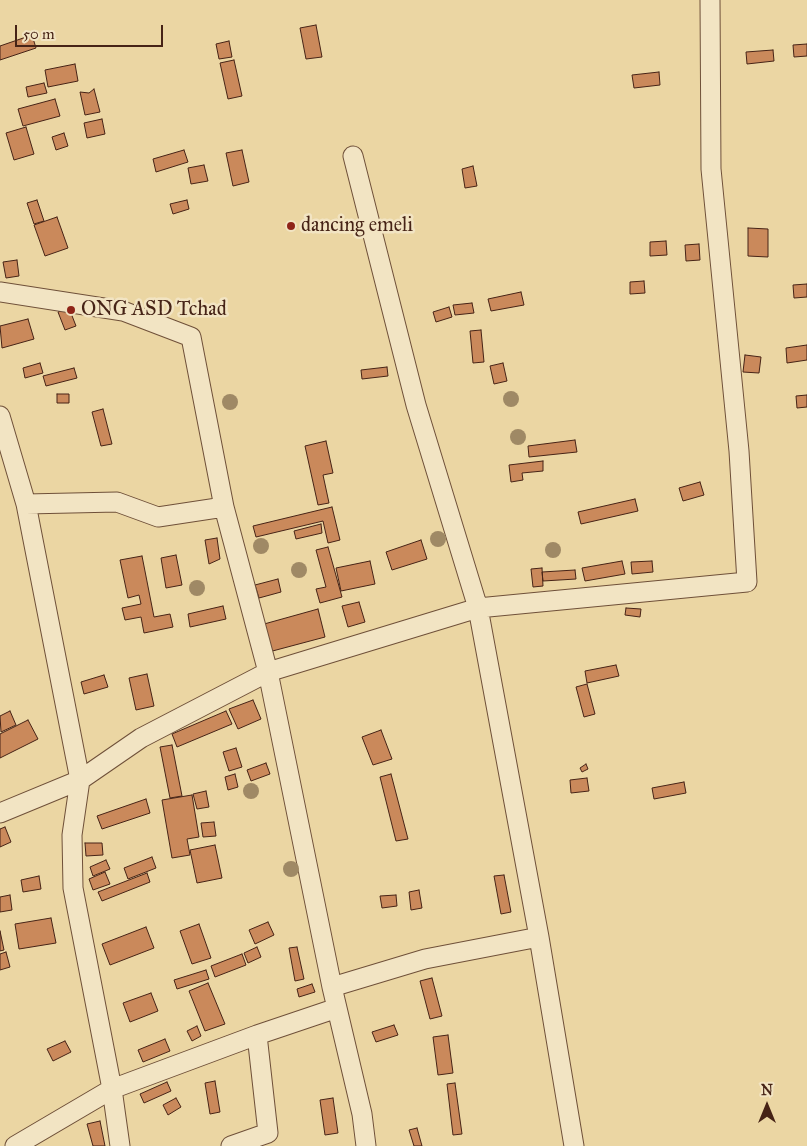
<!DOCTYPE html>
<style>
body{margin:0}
#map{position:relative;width:807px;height:1146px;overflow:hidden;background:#ebd6a3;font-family:"IM FELL Great Primer",serif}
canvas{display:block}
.north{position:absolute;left:742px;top:1081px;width:50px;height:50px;-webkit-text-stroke:4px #f2e4c3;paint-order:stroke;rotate:0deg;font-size:14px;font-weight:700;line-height:20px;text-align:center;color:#462316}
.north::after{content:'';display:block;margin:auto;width:18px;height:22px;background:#462316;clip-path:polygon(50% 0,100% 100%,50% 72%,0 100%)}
.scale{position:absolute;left:15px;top:25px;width:148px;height:22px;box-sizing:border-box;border:2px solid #462316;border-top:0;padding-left:6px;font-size:15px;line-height:18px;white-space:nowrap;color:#462316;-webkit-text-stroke:4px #f2e4c3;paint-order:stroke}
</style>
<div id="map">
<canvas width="807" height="1146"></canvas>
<div class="north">N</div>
<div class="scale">50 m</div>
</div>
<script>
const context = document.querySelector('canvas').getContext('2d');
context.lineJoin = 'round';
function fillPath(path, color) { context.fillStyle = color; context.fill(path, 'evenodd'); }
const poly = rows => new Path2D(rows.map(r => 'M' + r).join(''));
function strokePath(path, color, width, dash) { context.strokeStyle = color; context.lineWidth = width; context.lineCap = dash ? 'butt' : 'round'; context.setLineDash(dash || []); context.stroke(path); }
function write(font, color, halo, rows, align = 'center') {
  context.font = font + ' "IM FELL Great Primer",serif'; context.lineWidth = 5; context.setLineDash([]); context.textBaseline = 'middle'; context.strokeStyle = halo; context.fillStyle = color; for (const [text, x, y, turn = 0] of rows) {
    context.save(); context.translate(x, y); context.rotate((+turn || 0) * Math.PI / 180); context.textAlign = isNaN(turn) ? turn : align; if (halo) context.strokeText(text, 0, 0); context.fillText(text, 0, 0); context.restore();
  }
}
const building = poly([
 [316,25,322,57,306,59,300,28,316,25],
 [32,35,36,48,0,60,0,46,32,35],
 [229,41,232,57,219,59,216,44,229,41],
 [807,44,807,56,794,57,793,45,807,44],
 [773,50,774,61,747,64,746,52,773,50],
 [234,60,242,96,228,99,220,63,234,60],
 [75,64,78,81,48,87,45,70,75,64],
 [659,72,660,85,634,88,632,75,659,72],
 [44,83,47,93,28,97,26,87,44,83],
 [94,89,100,112,85,115,80,92,89,93,94,89],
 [55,99,60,116,23,126,18,109,55,99],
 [102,119,105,134,87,138,84,123,102,119],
 [26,127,34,154,14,160,6,133,26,127],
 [64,133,68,146,56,150,52,137,64,133],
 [184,150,188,162,156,172,153,159,184,150],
 [242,150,249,182,233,186,226,153,242,150],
 [204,165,208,181,191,184,188,168,204,165],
 [473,166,477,186,465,188,462,169,473,166],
 [37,200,44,221,34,224,27,203,37,200],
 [187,200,189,209,173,214,170,204,187,200],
 [57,217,68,248,45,256,34,225,57,217],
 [748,228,768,229,768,257,748,256,748,228],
 [666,241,667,255,650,256,650,242,666,241],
 [699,244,700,260,686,261,685,245,699,244],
 [17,260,19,276,6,278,3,262,17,260],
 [644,281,645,293,630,294,630,282,644,281],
 [807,284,807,297,794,298,793,285,807,284],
 [521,292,524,305,491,311,488,299,521,292],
 [472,303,474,313,455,315,453,305,472,303],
 [449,307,452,317,436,322,433,312,449,307],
 [69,308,76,326,65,330,58,312,69,308],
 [28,319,34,339,2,348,0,326,28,319],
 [481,330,484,362,473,363,470,331,481,330],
 [807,345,807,360,787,363,786,348,807,345],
 [745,355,761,357,759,373,743,372,745,355],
 [40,363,43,373,25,378,23,368,40,363],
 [503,363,507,381,494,384,490,366,503,363],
 [387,367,388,376,362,379,361,370,387,367],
 [74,368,77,378,46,386,43,376,74,368],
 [57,394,69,394,69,403,57,403,57,394],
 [807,395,807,407,797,408,796,396,807,395],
 [103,409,112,444,101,446,92,412,103,409],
 [575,440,577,452,529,457,528,446,575,440],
 [326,441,333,473,323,475,329,503,318,505,305,446,326,441],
 [543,461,543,471,522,473,523,480,511,482,509,465,543,461],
 [700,482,704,495,683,501,679,488,700,482],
 [635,499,638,511,581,524,578,512,635,499],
 [332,507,340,540,328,543,323,521,256,537,253,526,332,507],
 [321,524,322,533,296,539,294,531,321,524],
 [217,538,220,559,209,564,205,540,217,538],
 [421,540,427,559,392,570,386,552,421,540],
 [328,547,342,597,320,603,316,589,326,587,316,550,328,547],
 [176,555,182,585,166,588,161,558,176,555],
 [142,556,154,617,170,614,173,627,144,633,141,617,125,620,122,608,141,604,139,595,128,598,120,560,142,556],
 [370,561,375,584,341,591,336,568,370,561],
 [622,561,625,574,585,581,582,568,622,561],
 [652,561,653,572,632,574,631,562,652,561],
 [542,568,543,586,533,587,531,569,542,568],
 [575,570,576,579,543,581,542,572,575,570],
 [278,579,281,592,259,598,255,585,278,579],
 [359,602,365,622,348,627,342,606,359,602],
 [223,606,226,619,190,627,188,614,223,606],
 [626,608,641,609,640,617,625,615,626,608],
 [318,609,325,637,265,653,257,626,318,609],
 [616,665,619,676,587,683,585,671,616,665],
 [147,674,154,706,136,710,129,678,147,674],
 [104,675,108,687,84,694,81,682,104,675],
 [587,684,595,714,584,717,576,687,587,684],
 [253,700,261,719,238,729,229,709,253,700],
 [10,711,16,725,1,732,0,716,10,711],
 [226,711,232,724,177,747,172,734,226,711],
 [28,720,38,739,0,758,0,734,28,720],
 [381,730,392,759,373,765,362,737,381,730],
 [172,745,182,796,170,798,160,747,172,745],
 [236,748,242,767,229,771,223,752,236,748],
 [266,763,270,774,251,781,247,770,266,763],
 [586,764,588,769,582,772,580,768,586,764],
 [235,774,238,787,228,790,225,777,235,774],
 [391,774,408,839,396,841,380,777,391,774],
 [587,778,589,791,571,793,570,780,587,778],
 [684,782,686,793,654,799,652,788,684,782],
 [206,791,209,807,197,809,193,794,206,791],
 [192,795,199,837,187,839,190,855,172,858,162,800,192,795],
 [146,799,150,813,102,829,97,816,146,799],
 [214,822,216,836,203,837,201,823,214,822],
 [5,827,11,842,0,847,0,829,5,827],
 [85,843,102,843,103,855,86,856,85,843],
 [215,845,222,878,197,883,190,850,215,845],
 [152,857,156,868,128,879,124,868,152,857],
 [106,860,110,869,93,876,90,867,106,860],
 [105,872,110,884,93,890,89,879,105,872],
 [147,873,150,882,102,901,98,892,147,873],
 [504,875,511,912,501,914,494,876,504,875],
 [39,876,41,889,23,892,21,880,39,876],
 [419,890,422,908,411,910,409,892,419,890],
 [10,895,12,910,0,912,0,897,10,895],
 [396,895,397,906,382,908,380,896,396,895],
 [51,918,56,943,19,949,15,924,51,918],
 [268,922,274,935,255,944,249,930,268,922],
 [199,924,211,958,192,964,180,931,199,924],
 [146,927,154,948,110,965,102,944,146,927],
 [0,931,4,950,0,951,0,931],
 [257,947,261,957,248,963,244,953,257,947],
 [297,947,304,979,295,981,289,948,297,947],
 [6,952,10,967,0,970,0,954,6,952],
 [242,954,246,965,215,977,211,966,242,954],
 [206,970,209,979,177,989,174,980,206,970],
 [432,978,442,1016,430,1019,420,981,432,978],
 [208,983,225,1024,205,1031,189,991,208,983],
 [312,984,315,992,299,997,297,989,312,984],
 [151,993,158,1011,130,1022,123,1003,151,993],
 [394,1025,398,1035,376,1042,372,1032,394,1025],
 [197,1026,201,1036,192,1041,187,1031,197,1026],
 [448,1035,453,1073,438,1075,433,1037,448,1035],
 [165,1039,170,1051,143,1062,138,1050,165,1039],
 [65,1041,71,1052,53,1061,47,1049,65,1041],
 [215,1081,220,1112,210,1114,205,1083,215,1081],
 [167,1082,171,1091,144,1103,140,1094,167,1082],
 [455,1083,462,1134,453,1135,447,1084,455,1083],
 [176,1098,181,1107,168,1115,163,1105,176,1098],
 [333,1098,338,1133,325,1135,320,1100,333,1098],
 [100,1121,105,1146,93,1146,87,1124,100,1121],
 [417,1128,422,1146,414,1146,409,1130,417,1128]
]);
fillPath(building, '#ca895b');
strokePath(building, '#462316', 1);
const minor = poly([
 [353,156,416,405,478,608,539,937,574,1146],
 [0,292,123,311,191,337,224,507,268,672,332,987,362,1114,366,1146],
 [0,416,26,504,80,780,72,835,73,888,112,1089,120,1146],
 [26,504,117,502,158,517,224,507],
 [0,813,80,780,141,738,268,672,478,608,747,582,739,451,711,169,710,0],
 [332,987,425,959,539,937],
 [15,1146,112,1089,257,1035,337,1008],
 [231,1146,268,1133,257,1035]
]);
strokePath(minor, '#6f5039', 21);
strokePath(minor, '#f2e4c3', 19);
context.fillStyle = '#9f8965';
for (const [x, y] of [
 [511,399],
 [230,402],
 [518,437],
 [438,539],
 [261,546],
 [553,550],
 [299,570],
 [197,588],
 [251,791],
 [291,869]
]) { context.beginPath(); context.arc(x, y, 8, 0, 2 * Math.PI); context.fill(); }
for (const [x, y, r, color] of [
 [291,226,5,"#8f2418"],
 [71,310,5,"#8f2418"]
]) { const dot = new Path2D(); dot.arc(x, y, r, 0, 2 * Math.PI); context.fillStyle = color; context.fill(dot); strokePath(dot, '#f2e4c3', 2); }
write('20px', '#462316', '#f2e4c3', [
 ["dancing emeli",301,226],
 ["ONG ASD Tchad",81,310]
], 'left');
</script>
